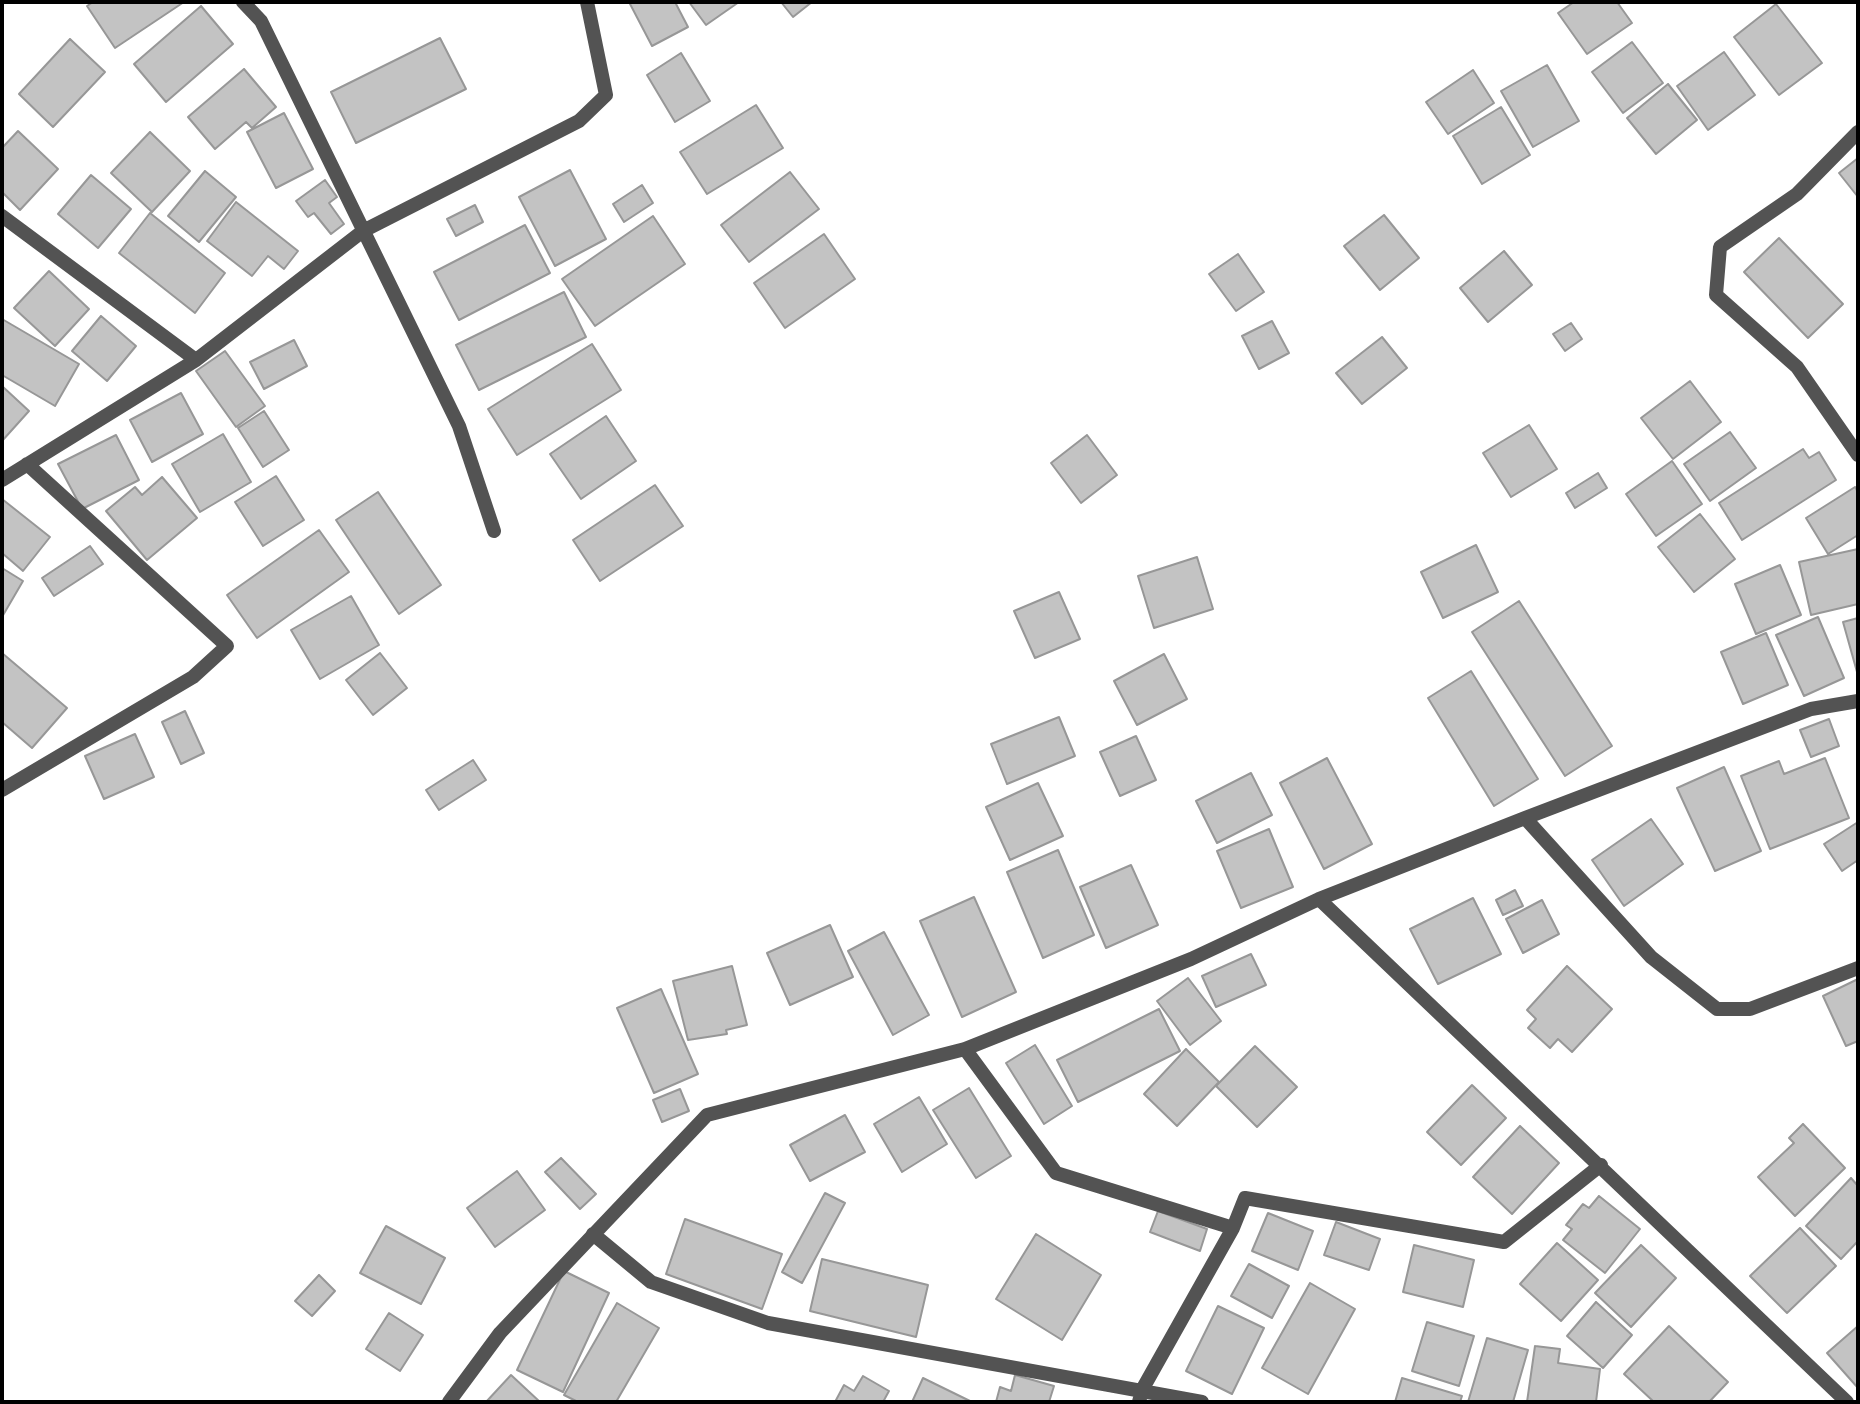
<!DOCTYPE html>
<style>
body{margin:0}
#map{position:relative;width:1860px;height:1404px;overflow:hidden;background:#fff;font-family:Montserrat,sans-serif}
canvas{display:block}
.frame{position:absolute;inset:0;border:4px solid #000;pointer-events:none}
</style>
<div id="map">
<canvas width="1860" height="1404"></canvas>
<div class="frame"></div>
</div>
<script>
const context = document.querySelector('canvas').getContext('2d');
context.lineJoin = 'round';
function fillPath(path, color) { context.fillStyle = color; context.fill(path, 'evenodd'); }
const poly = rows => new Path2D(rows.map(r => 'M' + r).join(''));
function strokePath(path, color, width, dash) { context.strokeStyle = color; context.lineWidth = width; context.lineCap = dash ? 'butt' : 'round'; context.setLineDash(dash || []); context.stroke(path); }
const building = poly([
 [93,2,184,2,115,48,87,6,93,2],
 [629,2,675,2,688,27,652,46,629,2],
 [689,2,739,2,706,25,689,2],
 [781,2,812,2,793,17,781,2],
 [1574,2,1617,2,1632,23,1587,54,1558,13,1574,2],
 [1776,4,1822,63,1779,95,1734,37,1776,4],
 [201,6,233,44,166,102,134,64,201,6],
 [440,38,466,89,356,143,331,92,440,38],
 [70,39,105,72,53,127,19,94,70,39],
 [1632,42,1663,83,1623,113,1592,72,1632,42],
 [1724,52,1755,95,1708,130,1677,86,1724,52],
 [681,53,710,101,675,122,647,75,681,53],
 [1547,65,1579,121,1533,147,1501,91,1547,65],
 [244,69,276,107,252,128,246,122,215,149,188,117,244,69],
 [1473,70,1494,103,1448,134,1426,102,1473,70],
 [1668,84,1697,120,1656,154,1627,118,1668,84],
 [756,105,783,148,707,194,680,152,756,105],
 [1501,107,1530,155,1482,184,1453,136,1501,107],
 [284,113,313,169,276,188,247,132,284,113],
 [18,131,58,169,20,210,2,192,2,148,18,131],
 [150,132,190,171,152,212,111,173,150,132],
 [1858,158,1858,197,1839,173,1858,158],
 [570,170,606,239,555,266,519,197,570,170],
 [205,171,236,197,199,242,168,216,205,171],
 [790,172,819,209,749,262,721,225,790,172],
 [91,175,131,209,98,248,58,214,91,175],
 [325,180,337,197,329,203,344,224,331,234,314,213,308,217,296,201,325,180],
 [642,185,653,203,624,222,613,204,642,185],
 [236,202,298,251,284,269,268,256,252,276,207,241,236,202],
 [475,205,483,222,456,236,447,219,475,205],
 [150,213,225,273,195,313,119,253,150,213],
 [1384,215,1419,258,1380,290,1344,246,1384,215],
 [653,216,685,264,595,326,562,279,653,216],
 [525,225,550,273,459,320,434,272,525,225],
 [824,234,855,279,785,328,754,283,824,234],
 [1779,238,1843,304,1808,338,1744,272,1779,238],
 [1504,251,1532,285,1488,322,1460,288,1504,251],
 [1238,254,1264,292,1236,311,1209,274,1238,254],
 [49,271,89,309,55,346,14,308,49,271],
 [564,292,586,337,479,390,456,345,564,292],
 [101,316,136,346,107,381,72,351,101,316],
 [2,319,79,364,55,406,2,375,2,319],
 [1272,321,1289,353,1259,369,1242,336,1272,321],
 [1571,323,1582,339,1565,351,1553,334,1571,323],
 [1382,337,1407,368,1362,404,1336,373,1382,337],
 [294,340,307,366,264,389,250,362,294,340],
 [592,344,621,390,517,455,488,409,592,344],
 [225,351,265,406,236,427,196,371,225,351],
 [1690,381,1721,422,1673,459,1641,418,1690,381],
 [2,386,29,411,2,441,2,386],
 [181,393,203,434,152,462,130,420,181,393],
 [264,411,289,450,263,467,238,428,264,411],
 [606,416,636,461,581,499,550,454,606,416],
 [1529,425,1557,469,1511,497,1483,453,1529,425],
 [1730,432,1756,468,1710,501,1684,464,1730,432],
 [223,434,251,482,200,512,172,464,223,434],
 [116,435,139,480,82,509,58,464,116,435],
 [1087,435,1117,475,1081,503,1051,463,1087,435],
 [1803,449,1809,458,1819,452,1836,480,1742,540,1719,503,1803,449],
 [1672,461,1702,504,1656,536,1626,494,1672,461],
 [1598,473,1607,488,1575,508,1566,493,1598,473],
 [276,476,304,520,263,546,235,502,276,476],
 [162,477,197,518,147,560,106,511,135,487,142,495,162,477],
 [655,485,683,526,600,581,573,540,655,485],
 [1855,487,1858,492,1858,535,1828,554,1806,518,1855,487],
 [378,492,441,585,399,614,336,520,378,492],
 [2,499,50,537,23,571,2,553,2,499],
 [1700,514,1735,559,1694,592,1658,547,1700,514],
 [319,530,349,572,257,638,227,595,319,530],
 [1476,545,1498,592,1443,618,1421,572,1476,545],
 [90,546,103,564,54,596,42,578,90,546],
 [1858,549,1858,604,1811,615,1799,562,1858,549],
 [1197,557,1213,609,1154,628,1138,576,1197,557],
 [1780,565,1801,615,1756,634,1735,584,1780,565],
 [2,568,23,581,2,617,2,568],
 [1059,592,1080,639,1035,658,1014,611,1059,592],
 [351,596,379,645,320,679,291,630,351,596],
 [1519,601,1612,746,1565,776,1472,632,1519,601],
 [1818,617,1844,678,1804,696,1776,635,1818,617],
 [1858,618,1858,672,1857,672,1843,622,1858,618],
 [1766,633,1788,685,1743,704,1721,652,1766,633],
 [2,653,67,708,32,748,2,722,2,653],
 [380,653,407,688,373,715,346,680,380,653],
 [1164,654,1187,699,1137,725,1114,681,1164,654],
 [1471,671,1538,779,1494,806,1428,698,1471,671],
 [185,711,204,753,181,764,162,722,185,711],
 [1059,717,1075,756,1007,784,991,744,1059,717],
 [1829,719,1839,746,1811,757,1800,730,1829,719],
 [135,734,154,777,104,799,85,756,135,734],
 [1136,736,1156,780,1120,796,1100,752,1136,736],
 [1327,758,1372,844,1324,869,1280,783,1327,758],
 [1825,758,1849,818,1770,849,1741,776,1779,761,1784,774,1825,758],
 [473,760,486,780,439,810,426,790,473,760],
 [1724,767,1761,851,1715,871,1677,788,1724,767],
 [1251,773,1272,815,1217,843,1196,801,1251,773],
 [1038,783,1063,836,1010,860,986,807,1038,783],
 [1651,819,1683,864,1624,906,1592,860,1651,819],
 [1858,822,1858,860,1842,871,1824,844,1858,822],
 [1269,829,1293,887,1241,908,1217,851,1269,829],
 [1058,850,1094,935,1043,958,1007,872,1058,850],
 [1131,865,1158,925,1106,948,1080,887,1131,865],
 [1515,890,1523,906,1503,915,1496,900,1515,890],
 [974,897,1016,992,962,1017,920,921,974,897],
 [1473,898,1501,954,1438,984,1410,929,1473,898],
 [1542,900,1559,934,1523,953,1506,919,1542,900],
 [830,925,853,977,790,1005,767,953,830,925],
 [884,932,929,1015,893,1035,848,951,884,932],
 [1251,954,1266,985,1216,1007,1202,976,1251,954],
 [732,966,747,1025,726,1030,727,1034,688,1040,673,981,732,966],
 [1567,966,1612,1009,1572,1052,1558,1039,1550,1048,1528,1028,1536,1019,1527,1010,1567,966],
 [1188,978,1221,1021,1190,1045,1157,1001,1188,978],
 [1858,979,1858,1041,1846,1046,1823,996,1858,979],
 [661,989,698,1074,654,1093,617,1008,661,989],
 [1159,1009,1180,1051,1078,1102,1057,1060,1159,1009],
 [1035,1045,1072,1106,1044,1124,1006,1063,1035,1045],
 [1255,1046,1297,1087,1257,1127,1216,1086,1255,1046],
 [1186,1049,1219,1082,1177,1126,1144,1094,1186,1049],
 [1472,1085,1506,1118,1461,1165,1427,1132,1472,1085],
 [969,1088,1011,1156,976,1178,933,1110,969,1088],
 [680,1089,689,1111,662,1122,653,1100,680,1089],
 [919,1097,947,1144,902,1172,874,1124,919,1097],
 [845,1115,865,1152,810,1181,790,1145,845,1115],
 [1803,1124,1845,1168,1795,1216,1758,1177,1794,1143,1789,1138,1803,1124],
 [1520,1126,1559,1163,1512,1214,1473,1177,1520,1126],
 [561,1158,596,1194,580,1209,545,1172,561,1158],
 [517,1171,545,1210,495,1247,467,1208,517,1171],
 [1851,1178,1858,1186,1858,1241,1841,1259,1806,1226,1851,1178],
 [825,1193,845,1203,802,1283,782,1272,825,1193],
 [1599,1196,1640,1229,1605,1273,1563,1240,1572,1229,1566,1225,1583,1204,1589,1208,1599,1196],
 [1158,1211,1207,1229,1200,1251,1150,1232,1158,1211],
 [1268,1213,1313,1231,1298,1270,1252,1251,1268,1213],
 [685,1219,782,1254,762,1309,666,1274,685,1219],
 [1336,1222,1380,1239,1369,1270,1324,1255,1336,1222],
 [386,1226,445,1258,421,1304,360,1273,386,1226],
 [1800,1228,1836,1266,1787,1313,1750,1276,1800,1228],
 [1036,1234,1101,1275,1062,1340,996,1299,1036,1234],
 [1557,1243,1598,1280,1561,1321,1520,1284,1557,1243],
 [1414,1245,1474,1260,1463,1307,1403,1292,1414,1245],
 [1641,1245,1676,1278,1631,1327,1595,1293,1641,1245],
 [822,1259,928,1285,916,1337,810,1311,822,1259],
 [1249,1264,1289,1286,1272,1318,1231,1296,1249,1264],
 [564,1271,609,1293,563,1392,517,1370,564,1271],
 [319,1275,335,1291,312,1316,295,1301,319,1275],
 [1310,1283,1355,1309,1308,1394,1262,1368,1310,1283],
 [1596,1302,1632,1335,1603,1368,1567,1336,1596,1302],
 [617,1303,659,1328,616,1402,578,1402,564,1395,617,1303],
 [1218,1306,1264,1328,1232,1394,1186,1371,1218,1306],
 [389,1313,423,1335,400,1371,366,1349,389,1313],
 [1427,1322,1474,1336,1459,1386,1412,1371,1427,1322],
 [1669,1326,1728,1382,1709,1402,1654,1402,1624,1374,1669,1326],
 [1858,1326,1858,1388,1827,1353,1858,1326],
 [1487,1338,1528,1350,1513,1402,1468,1402,1487,1338],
 [1535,1346,1560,1349,1558,1363,1600,1369,1596,1402,1527,1402,1535,1346],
 [511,1375,540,1402,486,1402,511,1375],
 [1015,1375,1054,1386,1049,1402,996,1402,1000,1387,1011,1391,1015,1375],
 [863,1376,889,1391,883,1402,835,1402,844,1385,854,1391,863,1376],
 [923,1378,972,1402,912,1402,923,1378],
 [1402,1378,1462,1396,1460,1402,1395,1402,1402,1378]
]);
fillPath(building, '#c3c3c3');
strokePath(building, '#979797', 2);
strokePath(poly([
 [243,2,261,21,459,426,494,531],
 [1858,132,1797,194,1720,247,1716,295,1797,367,1858,455],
 [2,216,196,360],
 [2,480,196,360,363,231,579,121,606,95,587,2],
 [2,790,193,677,227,646,27,464],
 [1525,818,1651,957,1717,1009,1750,1009,1858,968],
 [1319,899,1847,1402],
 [965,1049,1056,1173,1233,1228],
 [593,1234,651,1282,768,1323,1202,1402],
 [449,1402,500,1333,707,1115,965,1049,1191,959,1319,899,1525,818,1811,709,1858,701],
 [1139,1402,1142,1390,1233,1228,1245,1198,1504,1242,1601,1165]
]), '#535353', 14);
</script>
